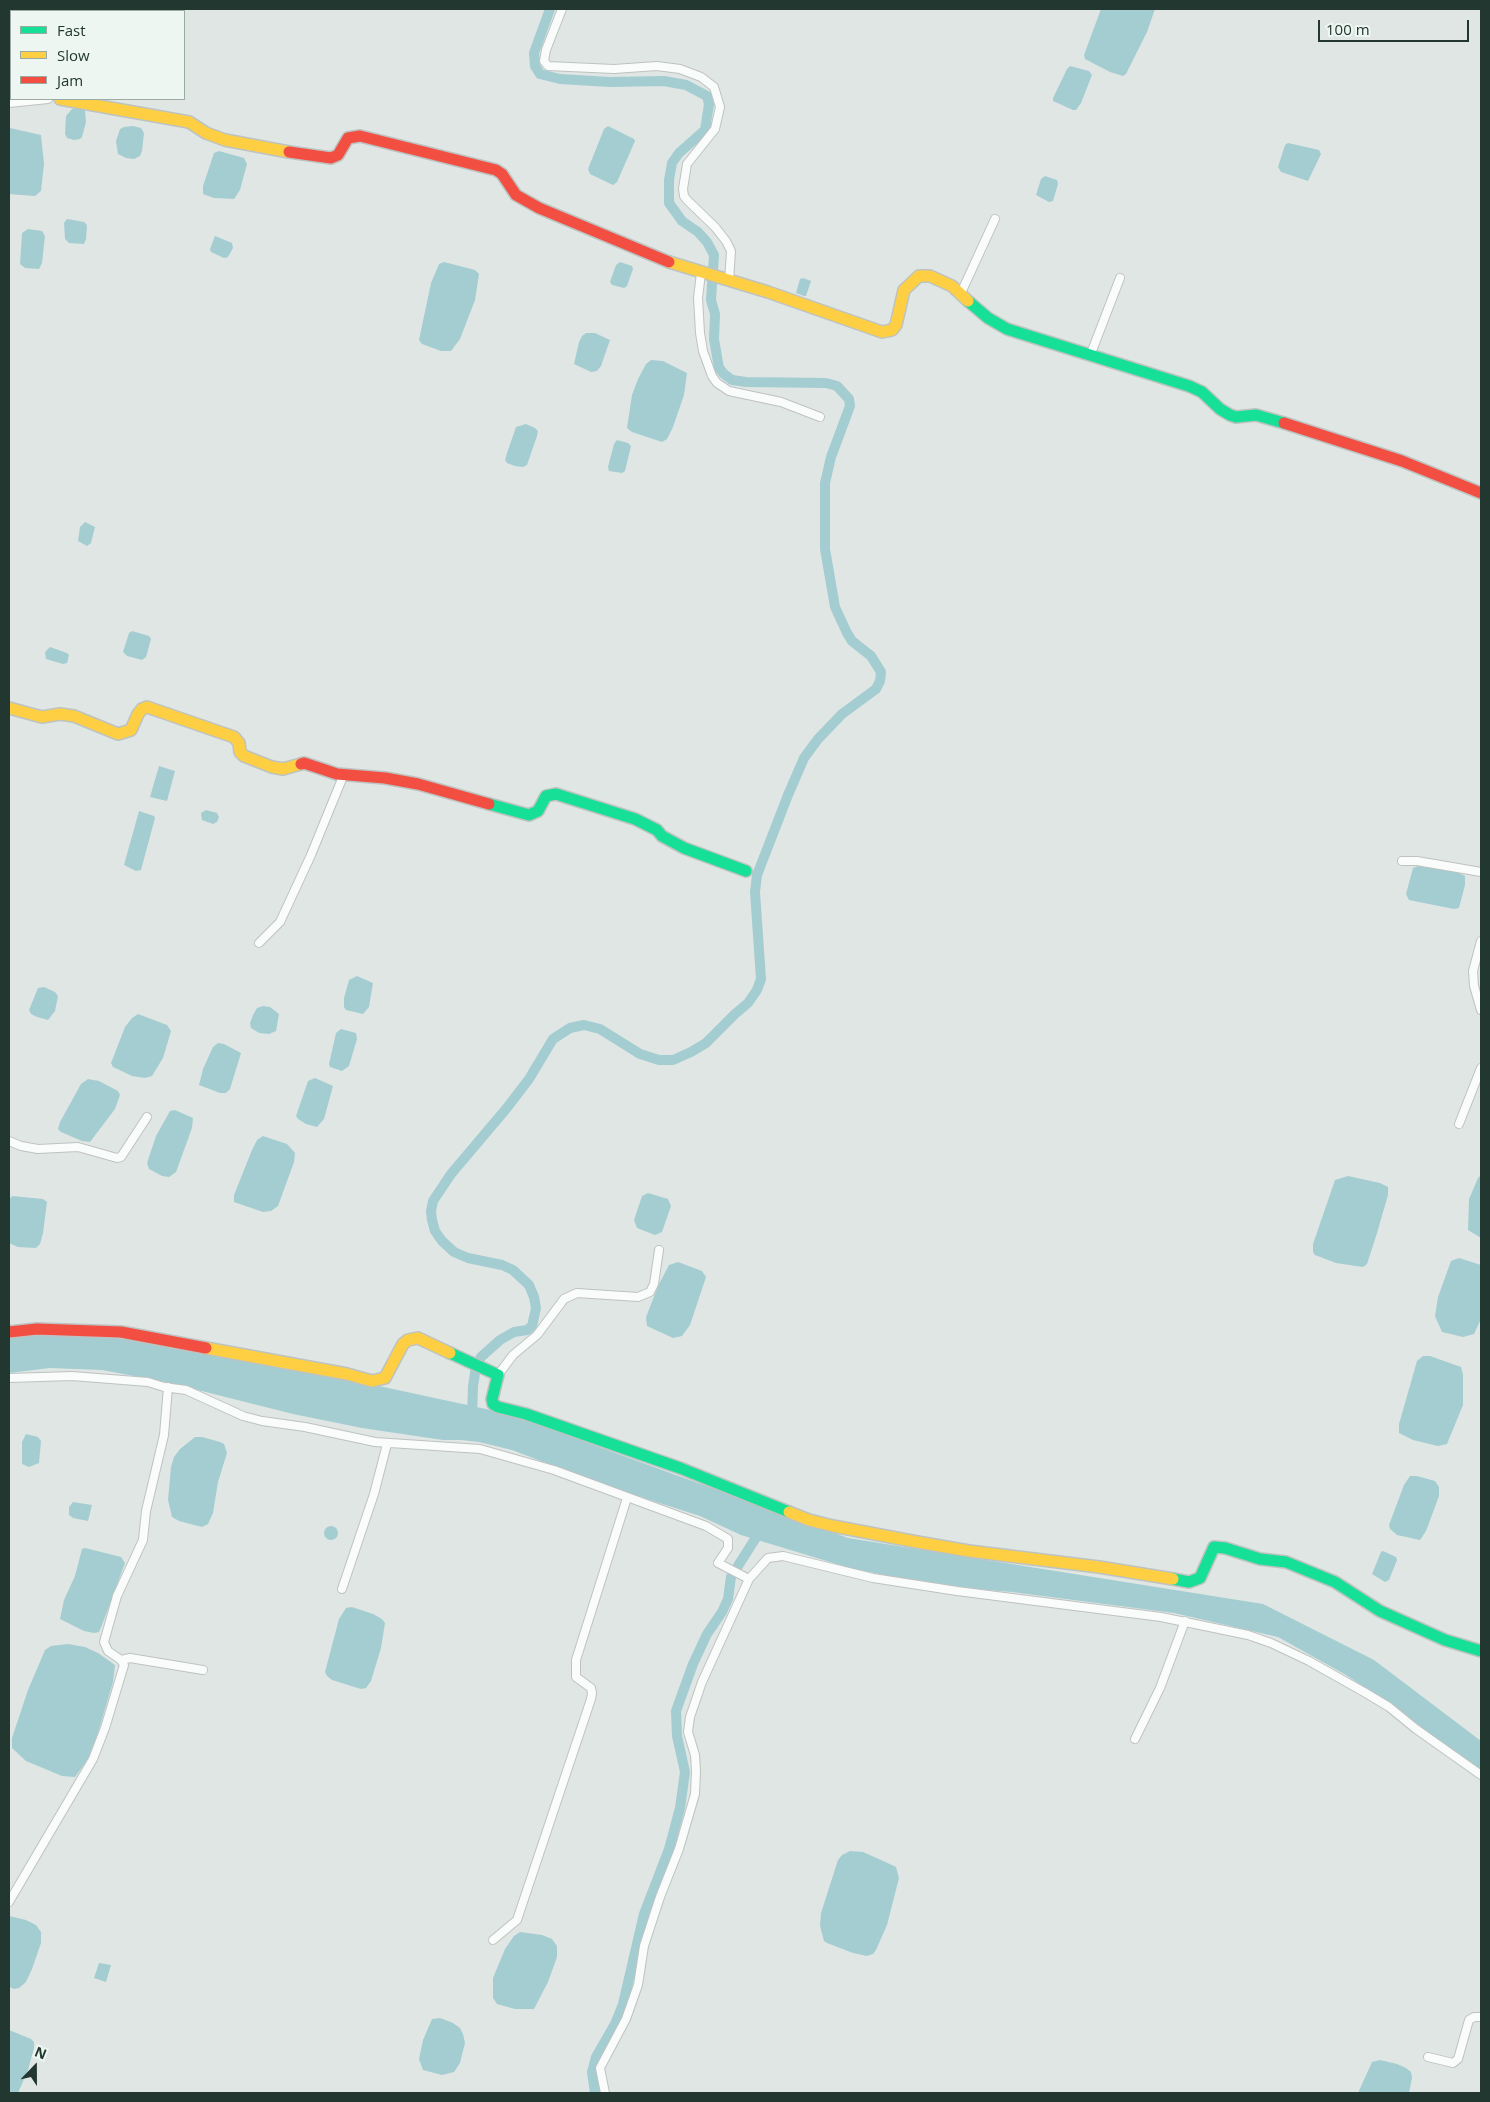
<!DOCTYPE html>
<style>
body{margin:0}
#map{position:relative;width:1490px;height:2102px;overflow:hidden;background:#e0e6e3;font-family:"Open Sans",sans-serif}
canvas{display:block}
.frame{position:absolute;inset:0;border:10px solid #213730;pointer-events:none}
.legend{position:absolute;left:10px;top:10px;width:175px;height:90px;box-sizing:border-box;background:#eef6f2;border:1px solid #9caaa4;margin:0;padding:6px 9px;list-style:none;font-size:15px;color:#213730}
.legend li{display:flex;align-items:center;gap:10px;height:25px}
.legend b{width:25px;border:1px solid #9caaa4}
.north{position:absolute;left:10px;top:2042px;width:50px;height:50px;-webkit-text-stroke:4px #eef6f2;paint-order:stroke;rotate:22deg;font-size:14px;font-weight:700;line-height:20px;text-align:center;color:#213730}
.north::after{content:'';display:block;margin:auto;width:18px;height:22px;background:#213730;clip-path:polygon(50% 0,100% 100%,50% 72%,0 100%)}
.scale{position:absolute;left:1318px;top:20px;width:151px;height:22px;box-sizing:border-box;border:2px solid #213730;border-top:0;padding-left:6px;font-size:15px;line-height:18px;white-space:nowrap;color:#213730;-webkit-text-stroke:4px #eef6f2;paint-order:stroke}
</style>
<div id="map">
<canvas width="1490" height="2102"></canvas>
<div class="frame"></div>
<ul class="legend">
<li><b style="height:6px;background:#16e098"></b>Fast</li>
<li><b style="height:6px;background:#ffcf43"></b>Slow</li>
<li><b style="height:6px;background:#f24e42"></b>Jam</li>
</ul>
<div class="north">N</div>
<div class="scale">100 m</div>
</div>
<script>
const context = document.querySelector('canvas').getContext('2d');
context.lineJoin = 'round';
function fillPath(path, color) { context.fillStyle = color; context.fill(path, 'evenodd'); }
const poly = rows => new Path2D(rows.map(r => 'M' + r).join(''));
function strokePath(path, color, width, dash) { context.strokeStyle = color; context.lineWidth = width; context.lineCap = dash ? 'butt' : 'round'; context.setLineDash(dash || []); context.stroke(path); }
fillPath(poly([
 [1101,9,1155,9,1147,32,1126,74,1123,76,1110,72,1085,59,1084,55],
 [1070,66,1089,71,1092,75,1081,103,1076,110,1073,110,1053,101,1053,98,1067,69],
 [77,107,85,110,86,122,82,137,80,139,74,140,67,138,65,134,66,116,72,109],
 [133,126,141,128,144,133,142,151,140,156,134,159,126,158,118,154,116,141,120,129,124,127],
 [608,126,634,139,635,141,617,182,613,185,590,174,588,169,604,129],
 [10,128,41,135,44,164,41,191,35,196,9,194,9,129],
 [1288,143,1319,150,1321,154,1308,181,1281,172,1278,167,1285,145],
 [219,151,244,158,247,164,240,190,234,199,214,198,203,194,203,186,214,153],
 [1045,176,1057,180,1058,184,1053,201,1049,202,1036,195,1041,179],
 [67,219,84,222,87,225,86,239,84,244,69,243,65,239,64,223],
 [28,229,42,231,45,236,42,263,39,269,25,268,20,264,22,233],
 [215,236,232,243,233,248,228,257,224,258,211,252,210,249],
 [444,262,475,270,479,274,475,300,460,339,451,351,441,351,422,344,419,340,431,283,439,264],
 [620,262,632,266,633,269,627,286,624,288,612,285,610,282,616,265],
 [803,278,811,281,806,296,804,296,796,293,800,279],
 [586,333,595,333,610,340,601,366,597,371,591,372,574,364,579,342,582,336],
 [651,360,663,361,687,373,684,395,673,427,667,439,662,442,632,432,627,428,632,395,638,379,646,364],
 [526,424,535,428,538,431,537,436,527,465,523,467,515,466,507,463,505,460,507,453,516,427],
 [617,440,628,443,631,446,625,471,622,473,609,471,608,467,614,444],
 [85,522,95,527,91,543,87,546,78,541,80,527],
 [132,631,149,636,151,639,146,657,142,660,127,656,123,652,129,633],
 [50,647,67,653,69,655,67,663,63,664,46,659,45,652],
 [159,766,175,771,167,801,150,797],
 [206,810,217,813,219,817,217,822,213,824,202,820,201,813],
 [139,811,154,816,155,818,141,870,136,871,124,865],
 [1418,866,1457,872,1465,876,1465,885,1459,908,1454,909,1409,900,1406,894,1413,868],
 [357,976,373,983,369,1007,363,1014,346,1010,344,1007,344,998,349,980],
 [44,987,55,992,58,996,55,1011,48,1020,37,1017,31,1014,29,1010,38,988],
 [263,1006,270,1007,279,1014,276,1031,269,1034,259,1033,251,1028,250,1023,253,1015,257,1008],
 [138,1014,167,1025,171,1031,163,1058,152,1076,145,1078,132,1076,113,1067,111,1063,125,1027,132,1018],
 [341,1029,356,1033,357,1039,349,1066,342,1071,330,1067,329,1064,336,1033],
 [218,1043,224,1044,241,1053,230,1089,226,1093,220,1093,199,1085,203,1069,213,1047],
 [315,1078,333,1086,324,1119,317,1127,306,1124,298,1119,296,1116,308,1081],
 [88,1079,99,1081,118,1091,120,1095,115,1109,90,1142,82,1141,61,1132,58,1129,60,1122,81,1084],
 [175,1110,193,1118,192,1128,176,1172,169,1177,162,1176,149,1169,147,1163,156,1136,170,1111],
 [263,1136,287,1144,295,1153,294,1162,278,1206,271,1211,263,1212,234,1202,234,1195,252,1150,257,1140],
 [1481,1175,1481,1238,1468,1230,1469,1199,1478,1178],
 [1348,1176,1380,1183,1388,1187,1388,1195,1377,1233,1367,1264,1363,1267,1336,1263,1315,1255,1313,1252,1313,1244,1335,1180],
 [648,1193,668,1199,671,1206,662,1232,655,1235,637,1228,634,1220,642,1196],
 [12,1196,43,1199,47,1202,43,1233,40,1244,36,1248,18,1247,9,1243,9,1200],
 [1459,1258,1481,1265,1481,1319,1474,1334,1463,1337,1442,1332,1435,1316,1438,1297,1451,1261],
 [678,1262,702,1271,706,1277,690,1325,682,1336,673,1338,647,1326,646,1317,659,1284,669,1265],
 [52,1330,156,1338,509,1414,848,1538,1263,1604,1374,1660,1481,1741,1481,1772,1417,1729,1382,1699,1346,1675,1278,1637,1174,1613,1012,1592,948,1587,853,1569,741,1535,700,1516,606,1486,512,1450,479,1442,461,1440,443,1440,362,1428,293,1414,166,1382,102,1370,50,1368,9,1373,9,1337],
 [1423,1356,1430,1356,1461,1367,1463,1374,1463,1405,1447,1444,1438,1446,1413,1440,1399,1433,1399,1424,1417,1361],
 [26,1434,38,1437,41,1441,39,1463,29,1467,22,1464,22,1442],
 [195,1437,202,1437,220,1442,224,1444,227,1453,218,1482,213,1513,208,1524,202,1527,179,1521,172,1517,168,1500,171,1467,174,1457,180,1449],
 [1410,1476,1417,1476,1435,1481,1439,1487,1439,1496,1426,1531,1420,1540,1397,1535,1390,1529,1389,1525,1404,1485],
 [73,1502,92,1505,88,1521,73,1518,69,1515,69,1507],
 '324 1533a7 7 0 1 1 14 0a7 7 0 1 1-14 0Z',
 [85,1548,121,1557,125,1563,102,1625,99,1632,94,1633,84,1631,60,1619,64,1600,75,1576,82,1549],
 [1383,1551,1396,1557,1397,1560,1389,1580,1385,1582,1372,1574,1381,1552],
 [352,1607,373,1614,382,1619,385,1623,381,1648,371,1681,366,1688,361,1689,332,1680,327,1676,325,1672,339,1619,346,1608],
 [68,1644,85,1647,98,1653,115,1665,113,1682,97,1736,88,1759,75,1777,62,1776,26,1761,12,1748,12,1738,28,1690,45,1650,51,1646],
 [850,1851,863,1852,892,1865,896,1867,899,1878,887,1925,876,1950,873,1954,867,1956,853,1953,827,1943,824,1941,820,1926,821,1913,838,1860,842,1855],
 [9,1916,26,1920,36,1925,41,1932,41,1943,32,1969,26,1982,19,1988,14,1989,9,1987],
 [520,1932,542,1935,552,1939,557,1946,557,1957,548,1982,534,2009,515,2009,497,2004,493,1998,493,1978,505,1949,514,1936],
 [99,1963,111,1965,106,1982,94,1978],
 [440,2018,453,2023,460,2028,463,2034,465,2043,460,2063,454,2072,442,2075,423,2070,419,2059,423,2040,432,2019],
 [9,2030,31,2039,34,2042,34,2048,28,2070,18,2093,9,2093],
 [1380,2060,1397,2064,1406,2068,1411,2072,1412,2078,1409,2093,1358,2093,1372,2062]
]), '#a4cdd2');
strokePath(poly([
 [472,1418,473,1386,476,1367,481,1357,500,1340,514,1332,527,1330,532,1326,536,1308,534,1297,529,1285,513,1270,502,1265,468,1258,454,1252,442,1241,435,1231,432,1220,431,1211,433,1201,451,1174,506,1109,529,1079,553,1039,570,1028,584,1025,600,1029,640,1054,659,1060,673,1060,691,1052,706,1043,735,1014,748,1003,757,990,761,979,755,892,757,875,788,795,804,758,818,739,842,714,876,689,880,681,881,672,871,656,852,641,847,633,835,607,825,549,825,483,831,457,850,406,849,399,837,386,826,383,746,382,732,380,724,374,719,368,714,339,715,314,711,300,714,255,707,242,698,232,682,221,669,203,669,180,672,163,679,153,705,130,709,104,707,96,686,85,664,81,610,82,560,79,540,74,535,66,534,53,550,9],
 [595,2093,592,2072,596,2057,615,2024,623,2004,644,1914,669,1849,680,1808,685,1772,677,1736,676,1711,693,1664,707,1634,722,1612,728,1599,731,1577,762,1528]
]), '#a4cdd2', 10);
const street = poly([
 [562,9,546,50,544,61,548,66,614,69,657,66,680,69,701,77,714,87,720,107,715,129,687,164,683,189,684,196,687,200,715,227,726,241,731,251,729,281],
 [9,103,48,99],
 [701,273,698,298,700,333,703,351,712,376,717,383,729,391,781,402,820,417],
 [961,293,995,219],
 [1090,356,1120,278],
 [1402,861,1417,861,1481,872],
 [1481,941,1473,971,1474,986,1481,1010],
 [259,943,280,922,311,855,344,774],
 [1459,1124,1481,1068],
 [9,1141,21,1146,38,1149,78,1147,117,1158,121,1157,147,1117],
 [498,1375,513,1355,537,1335,564,1299,577,1293,638,1297,650,1292,654,1284,659,1250],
 [9,1378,72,1376,148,1382,164,1387,186,1390,243,1416,262,1421,305,1427,375,1442,480,1449,554,1470,706,1526,728,1539,728,1548,718,1563,749,1579,768,1558,783,1556,873,1578,957,1591,1161,1617,1248,1635,1271,1643,1309,1661,1364,1692,1389,1707,1416,1729,1481,1775],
 [342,1589,374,1494,387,1444],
 [121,1660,130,1658,203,1670],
 [1135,1739,1160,1688,1185,1621],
 [9,1902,93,1759,105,1728,124,1665,121,1660,108,1651,104,1642,117,1596,143,1540,146,1511,164,1435,168,1387],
 [493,1940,517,1920,591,1699,592,1693,591,1688,576,1677,576,1660,627,1498],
 [1428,2057,1453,2063,1458,2059,1469,2020,1474,2017,1481,2017],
 [605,2093,600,2068,626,2019,638,1985,644,1946,660,1897,679,1849,695,1794,696,1771,695,1755,688,1732,690,1717,702,1682,749,1579]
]);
const fast = poly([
 [968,301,988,318,1007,329,1189,386,1202,392,1220,409,1230,415,1236,417,1256,415,1284,423],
 [489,804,529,815,538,811,546,796,556,794,635,819,657,830,662,836,684,848,746,871],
 [450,1353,498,1375,492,1399,493,1404,498,1407,526,1414,680,1468,789,1512],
 [1173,1579,1189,1582,1200,1578,1214,1547,1225,1548,1260,1559,1286,1562,1335,1582,1380,1611,1445,1640,1481,1651]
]);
const slow = poly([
 [60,99,189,122,206,133,225,140,289,152],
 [669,262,768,292,882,332,892,330,896,325,904,290,919,276,930,276,952,286,968,301],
 [9,708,42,717,60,714,74,716,118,734,131,730,138,714,142,709,147,707,234,737,239,743,240,752,244,756,272,767,283,769,301,764],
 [206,1348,347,1374,372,1381,385,1378,403,1344,408,1340,418,1338,450,1353],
 [789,1512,809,1520,833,1526,917,1542,969,1551,1099,1567,1173,1579]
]);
const jam = poly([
 [289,152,331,158,338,155,348,138,360,136,496,170,502,174,516,195,539,208,669,262],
 [1284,423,1402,461,1481,493],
 [301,764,304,763,337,774,385,778,418,784,489,804],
 [9,1332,37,1329,121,1332,206,1348]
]);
strokePath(street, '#bdc3c0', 10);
strokePath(fast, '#bdc3c1', 14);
strokePath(slow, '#bdc3c1', 14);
strokePath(jam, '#bdc3c1', 14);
strokePath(street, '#fafbfb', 8);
strokePath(fast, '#16e098', 11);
strokePath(slow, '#ffcf43', 11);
strokePath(jam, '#f24e42', 11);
</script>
